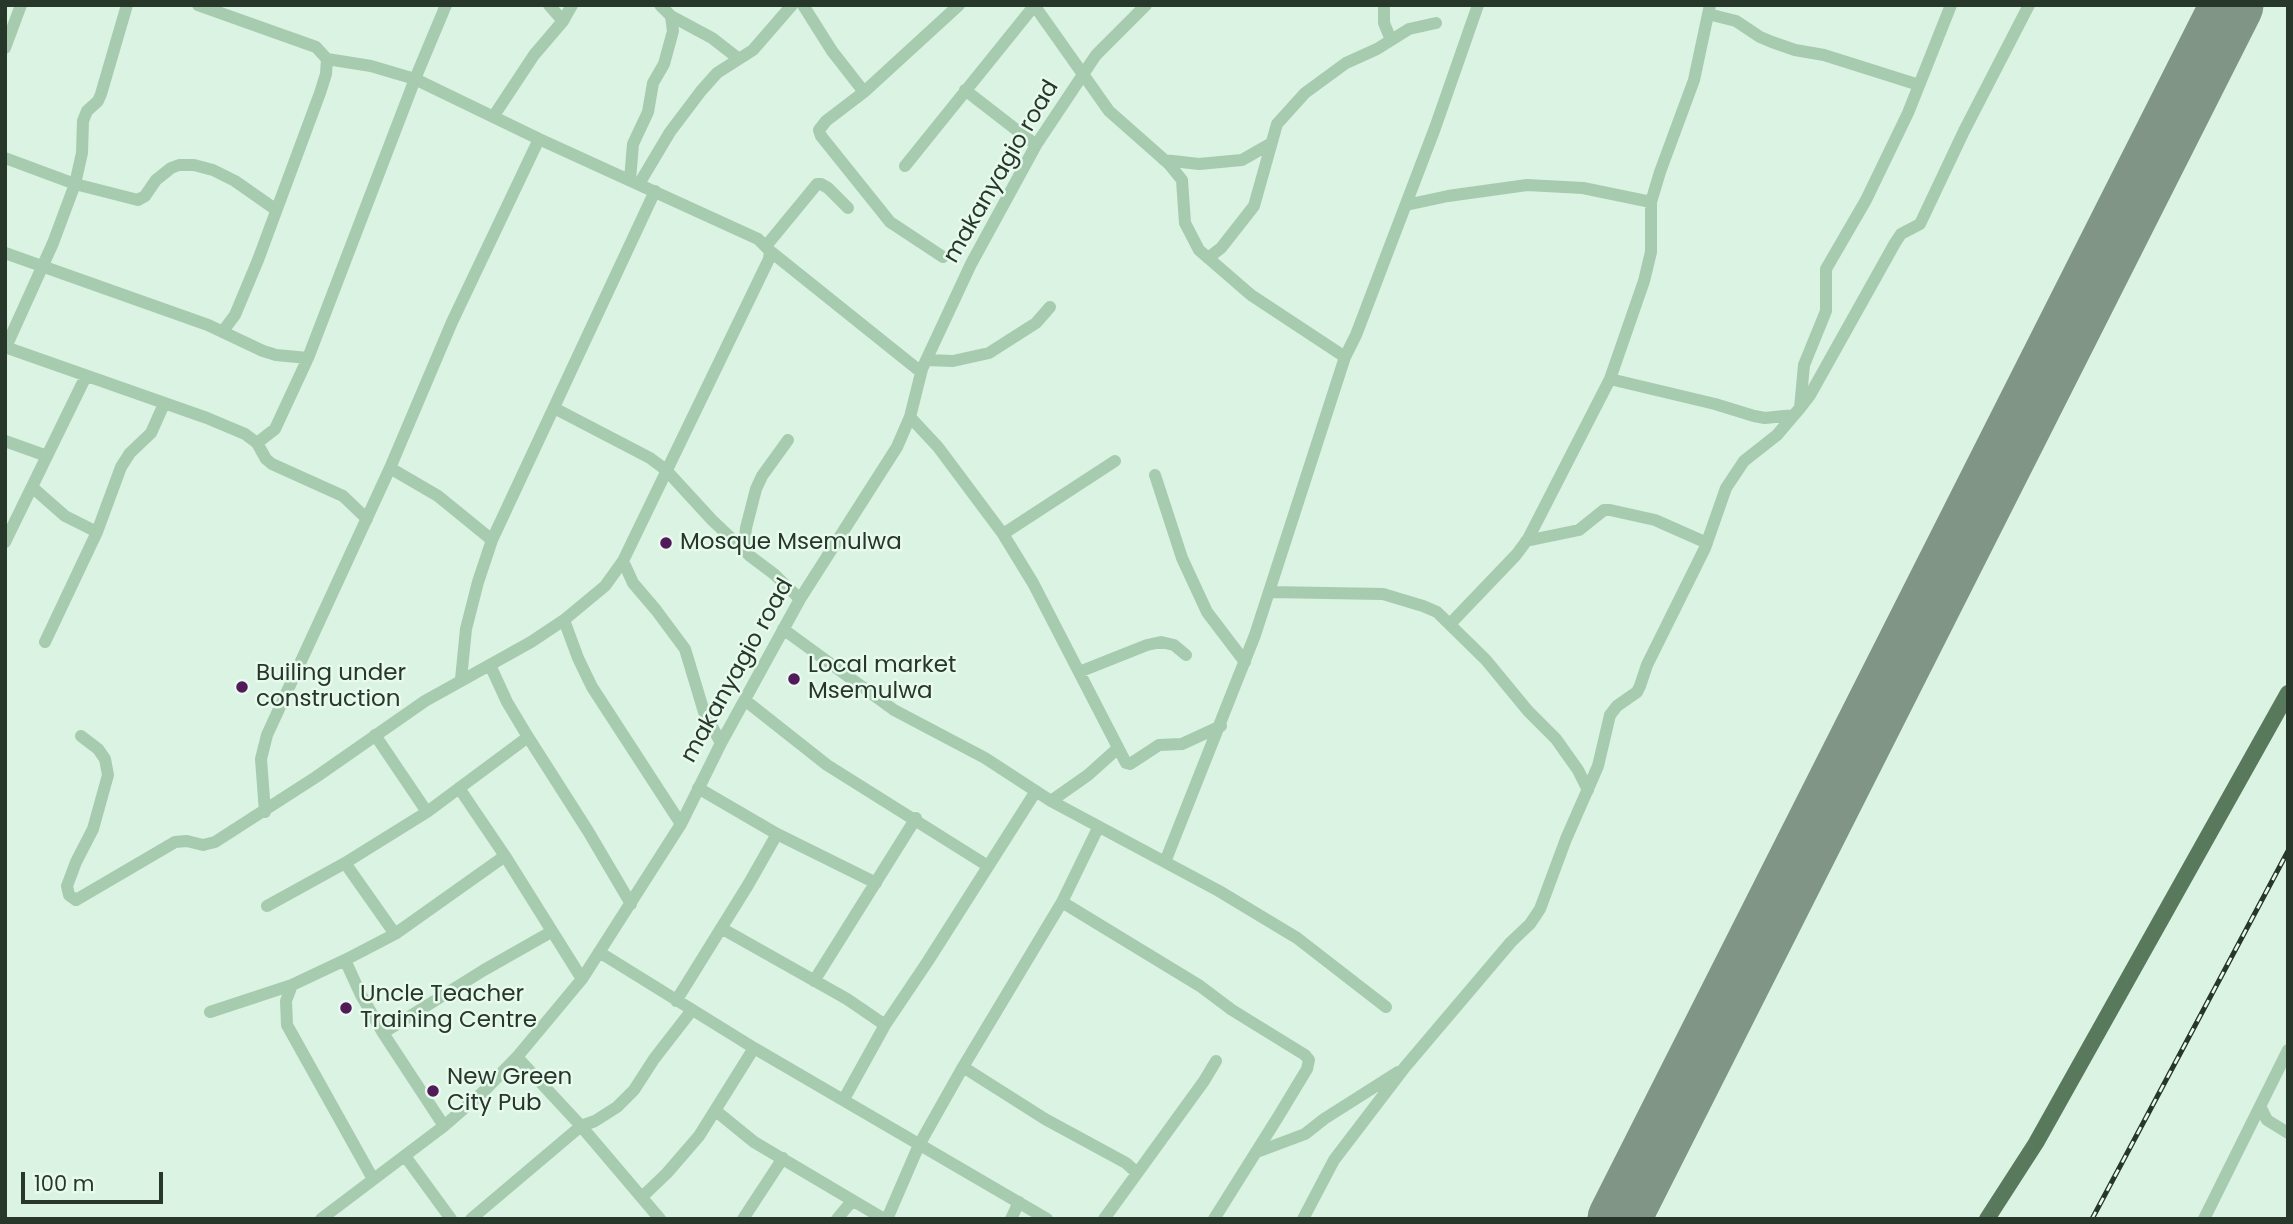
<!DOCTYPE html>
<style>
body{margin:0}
#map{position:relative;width:2293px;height:1224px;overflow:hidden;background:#daf3e2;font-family:Poppins,sans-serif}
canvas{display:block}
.frame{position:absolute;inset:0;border:7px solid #273729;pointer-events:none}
.scale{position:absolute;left:21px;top:1172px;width:142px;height:32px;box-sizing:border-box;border:4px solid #273729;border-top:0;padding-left:9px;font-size:21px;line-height:24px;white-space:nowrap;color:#273729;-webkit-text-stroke:5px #e7faed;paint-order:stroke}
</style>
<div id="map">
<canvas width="2293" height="1224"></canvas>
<div class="frame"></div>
<div class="scale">100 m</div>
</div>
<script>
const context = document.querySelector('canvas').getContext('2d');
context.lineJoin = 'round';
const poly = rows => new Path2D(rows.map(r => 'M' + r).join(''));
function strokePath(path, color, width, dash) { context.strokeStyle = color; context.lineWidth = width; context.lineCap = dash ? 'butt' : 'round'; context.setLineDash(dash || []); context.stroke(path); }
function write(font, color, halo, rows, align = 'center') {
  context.font = font + ' Poppins,sans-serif'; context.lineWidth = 5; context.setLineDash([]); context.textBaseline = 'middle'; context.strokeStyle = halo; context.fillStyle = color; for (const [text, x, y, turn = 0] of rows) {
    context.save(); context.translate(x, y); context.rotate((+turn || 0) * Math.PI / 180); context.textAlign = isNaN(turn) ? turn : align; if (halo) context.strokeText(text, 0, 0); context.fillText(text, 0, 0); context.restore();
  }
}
strokePath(poly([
 [1619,1219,2232,5]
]), '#809586', 63);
strokePath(poly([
 [198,5,316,47,327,59,326,74,320,93,258,260,235,315,223,331],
 [549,5,563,21],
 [803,5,832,51,864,92],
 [1034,5,1109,111,1169,164,1182,180,1185,223,1199,250,1251,295,1345,357],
 [1384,5,1384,23,1391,40],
 [1708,14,1736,21,1760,37,1772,42,1795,50,1824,55,1919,85],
 [671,16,712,38,739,59],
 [5,48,21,5],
 [965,90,1036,145],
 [493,117,534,55,563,21,572,5],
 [5,158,75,184,138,200,145,196,156,180,171,168,179,165,194,165,213,170,235,181,275,209],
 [1164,160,1199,164,1242,160,1270,144],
 [905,166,1034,6],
 [630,180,633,144,648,112,653,83,664,64,673,31,671,16,660,5],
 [639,184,670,132,701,91,717,73,753,50,792,5],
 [1406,205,1448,196,1527,185,1583,188,1651,202],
 [766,246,817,184,821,184,828,188,848,208],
 [770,251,921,372],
 [5,253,208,325,263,351,276,355,308,358],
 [943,257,890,222,821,136,819,130,826,121,864,92,959,5],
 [1208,258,1221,248,1254,206,1277,124,1305,93,1346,63,1377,49,1409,29,1436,23],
 [5,347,207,418,245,434,257,443,266,459,272,464,343,496,367,519],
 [6,347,53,243,75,184,82,153,83,121,87,111,98,101,101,94,127,5],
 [926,360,953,361,989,353,1036,323,1050,307],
 [1610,379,1715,404,1754,416,1765,418,1794,415],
 [554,408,650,458,666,470,712,520,750,556,774,574,800,599],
 [1800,408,1804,365,1826,311,1826,269,1866,200,1908,113,1951,5],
 [910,417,938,447,1003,534,1033,583,1126,763,1130,764,1159,745,1182,744,1221,726],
 [5,441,47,456],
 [257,443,275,429,308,358,415,79,446,5],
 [390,468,438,496,492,540],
 [1155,475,1182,558,1207,612,1245,662],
 [32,487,65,516,97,532],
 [1003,534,1115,461],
 [1526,541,1579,530,1604,510,1610,510,1655,520,1707,543],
 [5,542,86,376],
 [744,550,746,528,756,489,762,476,788,440],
 [623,561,633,583,656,610,685,649,704,712,721,743],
 [1269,592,1383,594,1423,606,1437,612,1486,660,1528,711,1556,739,1578,770,1588,790],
 [564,620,578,658,592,687,681,824],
 [1450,624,1516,555,1528,539,1610,379,1644,281,1651,252,1651,202,1660,172,1694,80,1710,5],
 [783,629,894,710,985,758,1051,801,1219,891,1297,938,1386,1007],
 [45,642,97,532,121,467,130,453,151,433,164,404],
 [490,665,507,702,528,737,588,831,631,904],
 [1079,672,1147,645,1161,642,1174,645,1186,655],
 [461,679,466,629,478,582,492,540,655,191],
 [746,701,827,765,988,866],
 [375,735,427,812],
 [81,736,98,749,105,759,108,775,93,829,76,862,67,886,69,895,76,900,175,842,187,841,203,845,215,842,316,777,425,701,531,642,564,620,605,586,623,561,769,259,770,251,758,239,539,139,415,79,371,66,327,59],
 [459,788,505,856,582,979],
 [698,788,777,834,876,883],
 [1051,801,1088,775,1117,749],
 [265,812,261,759,267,735,390,468,452,322,539,139],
 [1165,862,1255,635,1345,357,1356,335,1435,128,1478,5],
 [345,863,395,934],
 [1062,902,1200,986,1232,1010,1305,1055,1309,1060,1307,1069,1278,1117,1214,1219],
 [267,906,345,863,427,812,528,737],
 [721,928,847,999,885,1025],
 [599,952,754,1048,1047,1219],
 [345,960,361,995,383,1033,444,1126],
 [814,981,916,818],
 [292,985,286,1001,287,1025,373,1179],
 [676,1001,748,885,777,834],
 [210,1012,292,985,345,960,395,934,505,856],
 [383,1033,484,970,551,932],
 [517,1057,581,1126,660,1219],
 [963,1067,1045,1119,1126,1163,1137,1173],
 [844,1099,885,1025,928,961,1036,791],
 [2260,1106,2267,1120,2288,1133],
 [716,1111,754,1142,884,1219],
 [1257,1152,1305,1134,1324,1119,1398,1072],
 [405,1156,451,1219],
 [642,1197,667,1173,699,1136,754,1048],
 [321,1219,444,1126,483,1092,517,1057,582,979,681,824,721,743,800,599,897,447,910,417,922,369,971,264,1036,145,1096,55,1146,5],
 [471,1219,581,1126,595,1121,617,1107,634,1090,654,1059,692,1010],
 [743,1219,783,1158],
 [837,1219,852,1201],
 [887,1219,919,1145,963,1067,1062,902,1098,828],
 [1011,1219,1019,1202],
 [1104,1219,1204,1081,1216,1061],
 [1303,1219,1334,1160,1405,1067,1511,942,1530,924,1540,909,1566,839,1598,766,1610,715,1617,706,1637,692,1640,686,1647,665,1705,548,1726,488,1744,461,1777,435,1800,408,1810,395,1895,243,1901,234,1920,224,1964,131,2029,5],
 [2204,1219,2288,1050]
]), '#a6cbaf', 12);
strokePath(poly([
 [1987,1219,2036,1143,2288,693]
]), '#58795c', 16);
const rail = poly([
 [2092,1219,2288,851]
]);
strokePath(rail, '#273729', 5);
strokePath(rail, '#e7faed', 2.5, [8]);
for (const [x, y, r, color] of [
 [666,543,7,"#511b5a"],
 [794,679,7,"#511b5a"],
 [242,687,7,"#511b5a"],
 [346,1008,7,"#511b5a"],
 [433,1091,7,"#511b5a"]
]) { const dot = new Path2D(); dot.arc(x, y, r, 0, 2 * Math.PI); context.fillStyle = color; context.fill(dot); strokePath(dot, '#e7faed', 2.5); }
write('23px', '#273729', '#e7faed', [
 ["makanyagio road",1002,172,-60],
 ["makanyagio road",738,671,-61]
]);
write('23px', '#273729', '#e7faed', [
 ["Mosque Msemulwa",680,543],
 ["Local market",808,666],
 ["Msemulwa",808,692],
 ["Builing under",256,674],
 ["construction",256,700],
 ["Uncle Teacher",360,995],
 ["Training Centre",360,1021],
 ["New Green",447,1078],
 ["City Pub",447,1104]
], 'left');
</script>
